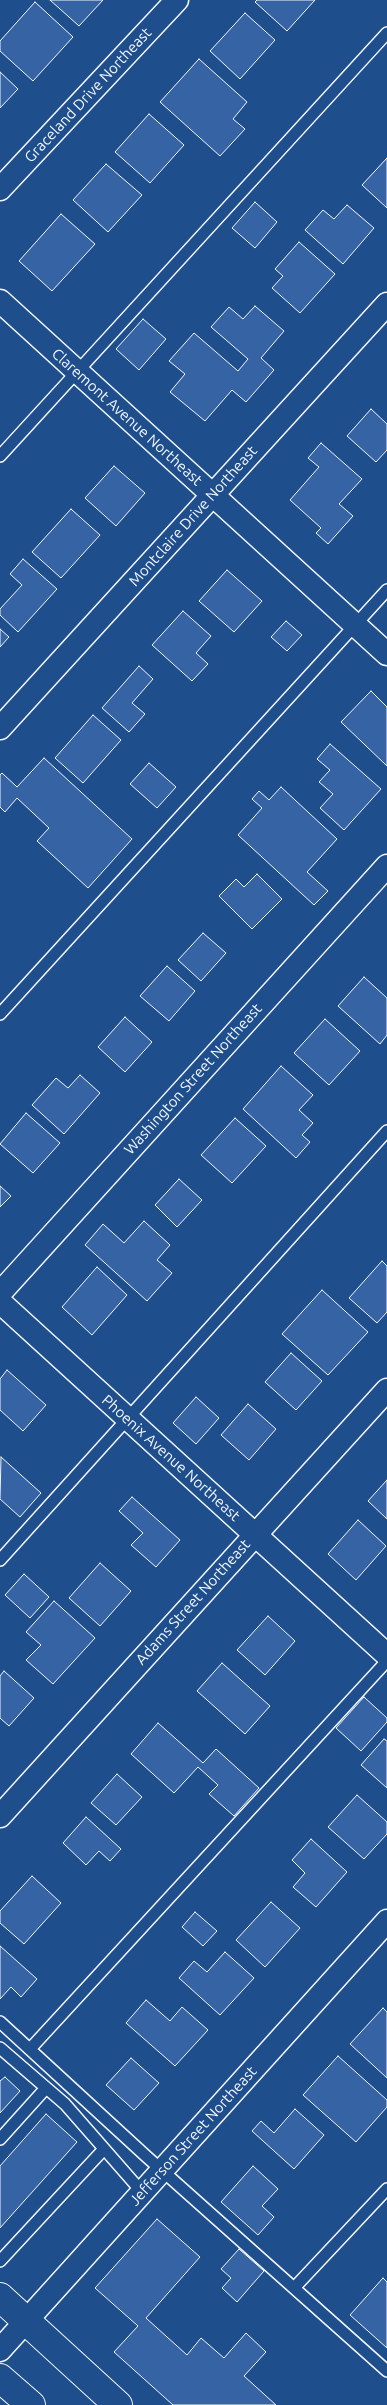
<!DOCTYPE html>
<style>
body{margin:0}
canvas{display:block;background:#1f4e8c}
</style>
<canvas width="387" height="2405"></canvas>
<script>
const context = document.querySelector('canvas').getContext('2d');
context.lineJoin = 'round';
function fillPath(path, color) { context.fillStyle = color; context.fill(path, 'evenodd'); }
const poly = rows => new Path2D(rows.map(r => 'M' + r).join(''));
function strokePath(path, color, width, dash) { context.strokeStyle = color; context.lineWidth = width; context.lineCap = dash ? 'butt' : 'round'; context.setLineDash(dash || []); context.stroke(path); }
function write(font, color, halo, rows, align = 'center') {
  context.font = font + ' Ubuntu,sans-serif'; context.lineWidth = 4; context.setLineDash([]); context.textBaseline = 'middle'; context.strokeStyle = halo; context.fillStyle = color; for (const [text, x, y, turn = 0] of rows) {
    context.save(); context.translate(x, y); context.rotate((+turn || 0) * Math.PI / 180); context.textAlign = isNaN(turn) ? turn : align; if (halo) context.strokeText(text, 0, 0); context.fillText(text, 0, 0); context.restore();
  }
}
const building = poly([
 [50,0,103,0,79,26,50,0],
 [257,0,315,0,287,31,255,2,257,0],
 [35,2,73,37,33,81,0,51,0,41,35,2],
 [245,13,275,40,240,79,210,51,245,13],
 [199,59,247,102,233,119,245,129,220,156,160,102,199,59],
 [0,72,18,89,0,108,0,72],
 [149,114,184,145,150,183,115,152,149,114],
 [387,158,387,208,362,185,387,158],
 [106,164,142,195,108,232,73,200,106,164],
 [255,202,277,222,255,248,232,228,255,202],
 [347,205,374,228,343,264,305,230,323,210,334,219,347,205],
 [61,214,95,244,52,291,19,261,61,214],
 [299,242,335,274,300,313,272,288,283,276,275,269,299,242],
 [255,306,284,331,261,358,274,370,246,402,232,390,205,421,170,392,185,374,169,361,194,333,238,371,248,359,211,327,229,307,243,319,255,306],
 [143,319,166,339,139,370,116,349,143,319],
 [371,409,387,424,387,450,376,462,347,436,371,409],
 [321,443,362,479,339,504,353,516,328,544,316,533,321,528,290,500,319,467,308,458,321,443],
 [114,466,145,493,116,526,85,498,114,466],
 [71,509,100,535,61,578,32,552,71,509],
 [23,559,57,589,18,632,0,615,0,609,22,585,10,574,23,559],
 [227,570,262,601,234,632,199,601,227,570],
 [183,611,211,636,196,653,208,664,192,681,152,645,183,611],
 [286,621,302,635,287,651,271,637,286,621],
 [0,629,9,637,0,647,0,629],
 [139,666,153,679,132,703,145,714,129,732,102,708,139,666],
 [371,691,387,707,387,766,341,722,371,691],
 [93,715,121,740,83,783,55,758,93,715],
 [330,744,381,789,344,830,320,808,333,794,319,782,330,770,317,759,330,744],
 [44,758,132,839,88,888,37,841,49,828,17,798,5,812,0,807,0,775,2,773,17,787,44,758],
 [149,763,176,787,157,808,130,784,149,763],
 [281,787,337,839,307,872,328,891,314,905,238,835,262,808,252,799,259,791,269,800,281,787],
 [257,874,282,899,252,929,219,896,236,879,244,887,257,874],
 [203,933,226,953,201,981,178,960,203,933],
 [167,966,195,991,169,1021,140,996,167,966],
 [364,977,387,998,387,1035,380,1044,338,1006,364,977],
 [125,1017,152,1042,125,1072,98,1047,125,1017],
 [325,1019,360,1051,329,1085,294,1053,325,1019],
 [281,1066,313,1095,299,1110,313,1123,302,1135,310,1142,296,1158,243,1109,281,1066],
 [80,1075,100,1093,64,1134,32,1105,56,1078,68,1088,80,1075],
 [26,1113,60,1143,33,1173,0,1144,26,1113],
 [235,1118,266,1146,232,1183,201,1155,235,1118],
 [179,1179,202,1200,177,1227,155,1205,179,1179],
 [0,1186,11,1196,0,1207,0,1186],
 [144,1221,170,1245,157,1260,172,1273,147,1301,85,1245,103,1224,124,1243,144,1221],
 [382,1261,387,1266,387,1312,377,1323,349,1298,382,1261],
 [97,1267,127,1295,92,1335,62,1307,97,1267],
 [322,1290,368,1332,328,1375,282,1334,322,1290],
 [291,1353,322,1381,296,1410,265,1382,291,1353],
 [7,1370,46,1405,23,1431,0,1410,0,1379,7,1370],
 [196,1397,219,1418,196,1444,173,1423,196,1397],
 [248,1404,276,1429,249,1460,221,1435,248,1404],
 [1,1457,41,1493,20,1517,0,1499,1,1457],
 [387,1480,387,1519,368,1501,387,1480],
 [132,1497,180,1540,156,1567,131,1545,143,1533,119,1511,132,1497],
 [358,1520,386,1546,356,1580,328,1554,358,1520],
 [100,1563,131,1591,100,1626,69,1598,100,1563],
 [24,1574,49,1597,30,1618,5,1595,24,1574],
 [54,1601,95,1638,53,1684,26,1660,41,1645,26,1632,54,1601],
 [268,1616,295,1641,265,1675,237,1650,268,1616],
 [222,1663,270,1706,245,1734,197,1691,222,1663],
 [4,1671,34,1698,9,1726,0,1718,0,1676,4,1671],
 [364,1697,387,1718,387,1722,361,1751,336,1728,364,1697],
 [158,1723,203,1763,216,1749,259,1788,234,1816,209,1794,218,1785,198,1767,174,1793,131,1754,158,1723],
 [384,1739,387,1741,387,1788,361,1765,384,1739],
 [117,1774,142,1797,116,1825,91,1803,117,1774],
 [357,1795,387,1822,387,1834,364,1859,328,1827,357,1795],
 [86,1817,121,1849,110,1861,99,1851,86,1865,63,1843,86,1817],
 [311,1839,347,1872,316,1907,293,1887,305,1873,292,1860,311,1839],
 [32,1876,61,1903,24,1944,0,1923,0,1911,32,1876],
 [271,1902,300,1928,265,1967,236,1940,271,1902],
 [195,1912,217,1931,203,1946,182,1927,195,1912],
 [0,1946,37,1979,21,1997,11,1987,0,1999,0,1946],
 [225,1952,254,1978,220,2015,179,1978,194,1961,207,1972,225,1952],
 [146,2000,170,2021,182,2007,208,2030,175,2066,126,2023,146,2000],
 [383,2008,387,2012,387,2078,350,2044,383,2008],
 [338,2056,387,2100,387,2107,356,2142,303,2095,338,2056],
 [131,2058,159,2083,134,2110,106,2085,131,2058],
 [5,2077,20,2091,0,2113,0,2081,5,2077],
 [295,2109,324,2135,294,2169,252,2131,261,2121,274,2133,295,2109],
 [46,2114,77,2142,0,2228,0,2166,46,2114],
 [253,2166,278,2189,262,2206,274,2217,258,2235,221,2202,253,2166],
 [157,2219,200,2257,146,2318,187,2355,201,2338,224,2358,246,2333,266,2352,244,2376,276,2405,173,2405,114,2352,138,2326,95,2288,157,2219],
 [239,2249,264,2271,237,2302,222,2288,231,2278,221,2269,239,2249],
 [383,2278,387,2282,387,2348,350,2315,383,2278]
]);
fillPath(building, '#3563a3');
strokePath(building, '#f2f6ff', 1);
const lane = poly([
 [0,456,387,33],
 [0,1014,387,590],
 [0,1560,387,1131],
 [0,2022,147,2157,387,2371],
 [0,2048,65,2104,142,2192],
 [30,2049,387,1661],
 [0,2139,46,2088],
 [0,2261,104,2149],
 [294,2288,387,2189]
]);
const street = poly([
 [0,189,177,0],
 [0,301,387,654],
 [0,728,387,304],
 [0,1293,387,866],
 [0,1302,387,1655],
 [0,1816,387,1390],
 [0,2350,387,1921]
]);
const secondary = poly([
 [0,2297,118,2405],
 [0,2378,31,2405]
]);
strokePath(lane, '#f2f6ff', 14);
strokePath(street, '#f2f6ff', 25);
strokePath(secondary, '#f2f6ff', 30);
strokePath(lane, '#1f4e8c', 11);
strokePath(street, '#1f4e8c', 22);
strokePath(secondary, '#1f4e8c', 28);
write('15px', '#f2f6ff', '#1f4e8c', [
 ["Graceland Drive Northeast",88,95,-47],
 ["Claremont Avenue Northeast",127,417,42],
 ["Montclaire Drive Northeast",193,516,-48],
 ["Washington Street Northeast",193,1079,-48],
 ["Phoenix Avenue Northeast",171,1458,42],
 ["Adams Street Northeast",193,1602,-48],
 ["Jefferson Street Northeast",193,2136,-48]
]);
</script>
